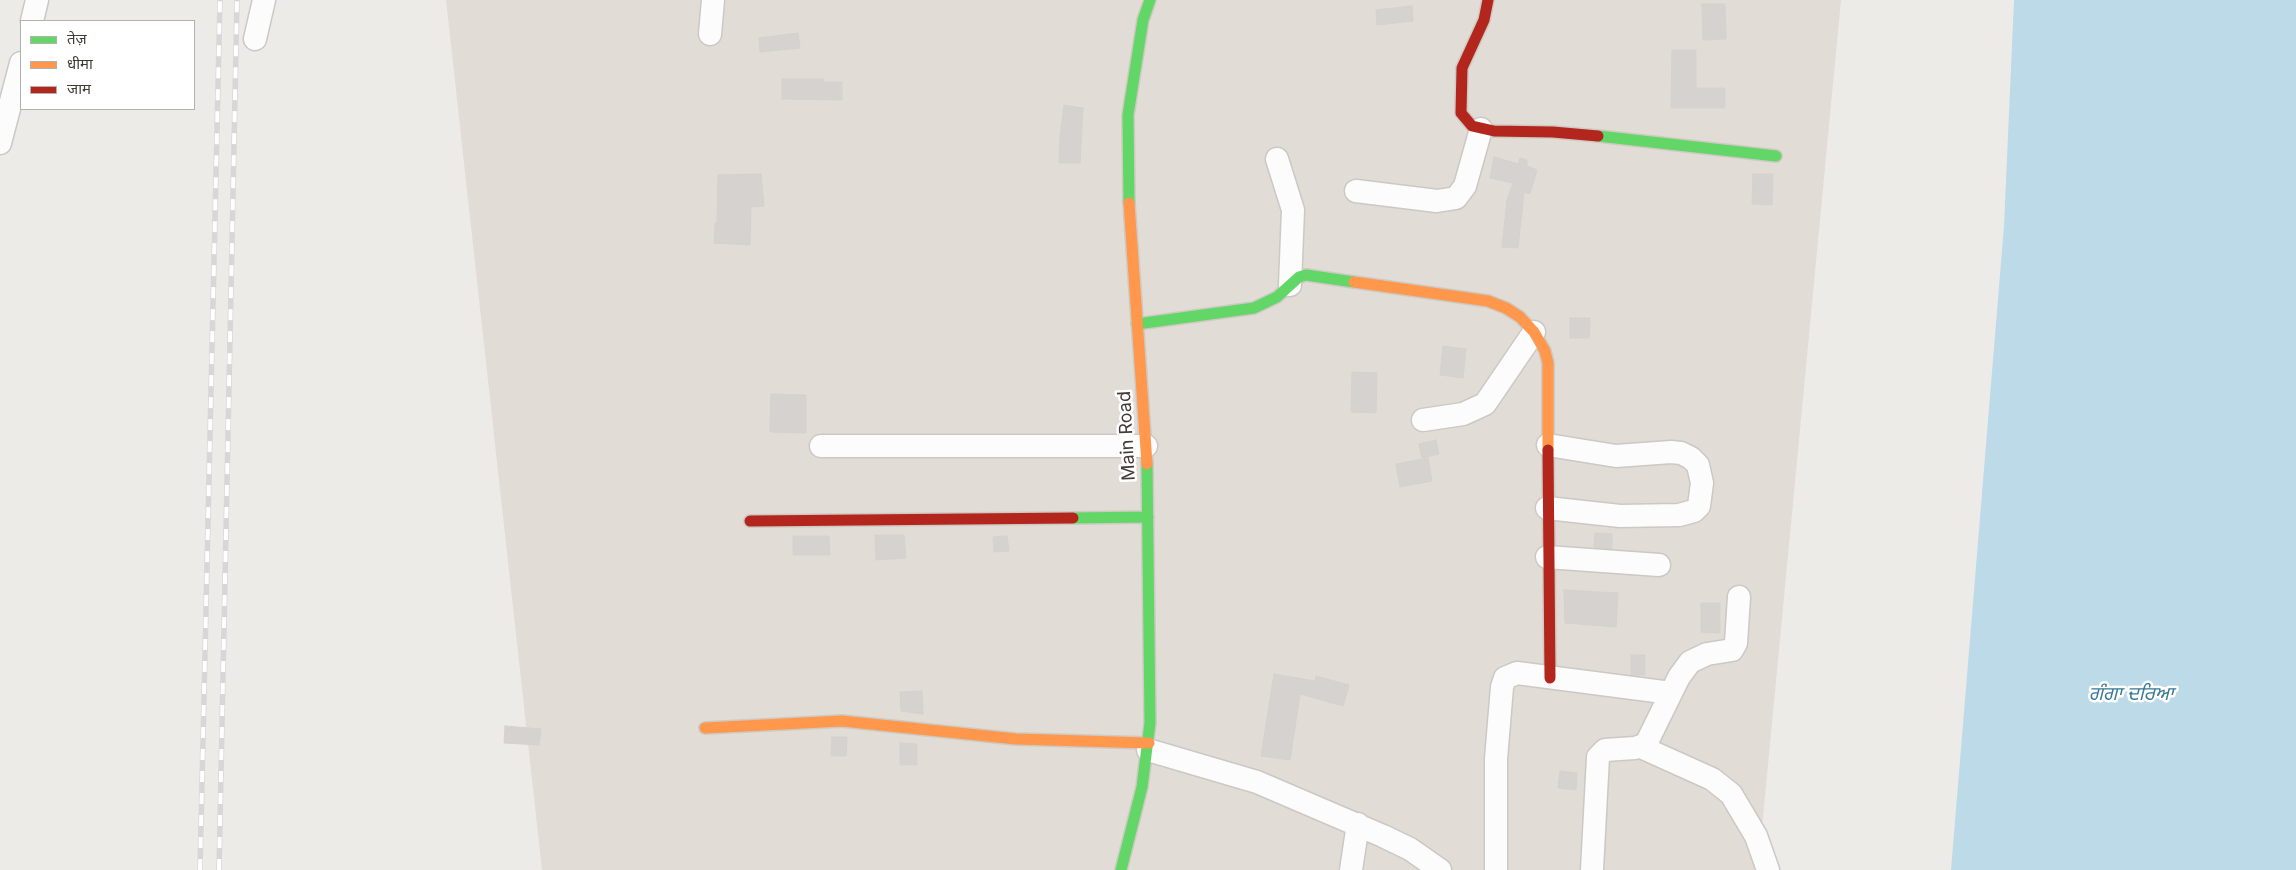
<!DOCTYPE html>
<meta charset="utf-8">
<style>
body{margin:0}
#map{position:relative;width:2296px;height:870px;overflow:hidden;background:#edebe8;font-family:Inter,"Noto Sans Devanagari",sans-serif}
canvas{display:block}
.legend{position:absolute;left:20px;top:20px;width:175px;height:90px;box-sizing:border-box;background:#fff;border:1px solid #b3b1ae;margin:0;padding:6px 9px;list-style:none;font-size:15px;color:#413b35}
.legend li{display:flex;align-items:center;gap:10px;height:25px}
.legend b{width:25px;border:1px solid #b3b1ae}
</style>
<div id="map">
<canvas width="2296" height="870"></canvas>
<ul class="legend">
<li><b style="height:6px;background:#63d668"></b>तेज़</li>
<li><b style="height:6px;background:#ff974d"></b>धीमा</li>
<li><b style="height:6px;background:#b3261e"></b>जाम</li>
</ul>
</div>
<script>
const context = document.querySelector('canvas').getContext('2d');
context.lineJoin = 'round';
function fillPath(path, color) { context.fillStyle = color; context.fill(path, 'evenodd'); }
const poly = rows => new Path2D(rows.map(r => 'M' + r).join(''));
function strokePath(path, color, width, dash) { context.strokeStyle = color; context.lineWidth = width; context.lineCap = dash ? 'butt' : 'round'; context.setLineDash(dash || []); context.stroke(path); }
function write(font, color, halo, rows, align = 'center') {
  context.font = font + ' Inter,"Noto Sans Gurmukhi",sans-serif'; context.lineWidth = 5; context.setLineDash([]); context.textBaseline = 'middle'; context.strokeStyle = halo; context.fillStyle = color; for (const [text, x, y, turn = 0] of rows) {
    context.save(); context.translate(x, y); context.rotate((+turn || 0) * Math.PI / 180); context.textAlign = isNaN(turn) ? turn : align; if (halo) context.strokeText(text, 0, 0); context.fillText(text, 0, 0); context.restore();
  }
}
fillPath(poly([
 [446,0,1841,0,1758,870,542,870]
]), '#e1dcd5');
fillPath(poly([
 [2014,0,2296,0,2296,870,1951,870,2004,226]
]), '#bcdae7');
const building = poly([
 [1702,4,1725,4,1726,39,1703,40,1702,4],
 [1412,6,1413,21,1377,25,1376,10,1412,6],
 [798,33,800,48,760,52,759,38,798,33],
 [1672,50,1696,50,1696,88,1725,88,1725,108,1671,108,1672,50],
 [782,79,824,79,824,82,842,82,842,100,782,99,782,79],
 [1064,105,1083,108,1080,163,1059,163,1060,138,1064,105],
 [1494,157,1518,164,1520,158,1527,160,1527,166,1537,170,1530,194,1524,192,1518,248,1502,247,1507,200,1513,183,1490,178,1494,157],
 [761,174,764,206,751,207,750,245,714,243,715,223,717,223,718,175,761,174],
 [1753,174,1773,174,1772,205,1752,204,1753,174],
 [1570,318,1590,318,1589,338,1570,338,1570,318],
 [1443,346,1466,349,1463,378,1440,375,1443,346],
 [1352,372,1377,373,1376,413,1351,412,1352,372],
 [771,394,806,395,806,433,770,432,771,394],
 [1436,440,1439,454,1422,458,1419,444,1436,440],
 [1428,458,1432,481,1400,487,1396,464,1428,458],
 [1595,533,1612,534,1612,549,1594,547,1595,533],
 [875,535,904,535,906,558,876,560,875,535],
 [793,536,829,536,830,555,793,555,793,536],
 [1007,536,1009,551,994,552,993,537,1007,536],
 [1564,590,1618,593,1616,627,1565,623,1564,590],
 [1701,603,1720,603,1720,633,1701,632,1701,603],
 [1631,655,1645,655,1645,675,1631,675,1631,655],
 [1274,674,1315,681,1316,676,1349,685,1343,706,1300,694,1290,760,1261,756,1274,674],
 [922,691,923,714,901,711,900,692,922,691],
 [505,726,541,729,539,745,504,743,505,726],
 [832,737,847,737,846,756,831,756,832,737],
 [900,743,917,744,917,765,900,765,900,743],
 [1560,771,1577,773,1576,790,1558,788,1560,771]
]);
fillPath(building, '#d5d2cf');
strokePath(building, '#d5d2ce', 1);
const street = poly([
 [32,21,37,0],
 [710,34,713,0],
 [255,39,264,0],
 [0,143,21,63],
 [1277,159,1293,210,1290,285],
 [1356,191,1437,201,1456,198,1465,186,1481,129],
 [1423,420,1463,414,1485,404,1534,332],
 [821,446,1146,446],
 [1547,508,1620,516,1679,515,1694,511,1699,506,1702,483,1698,465,1691,458,1681,453,1671,452,1616,456,1548,445],
 [1547,557,1659,565],
 [1641,747,1712,779,1731,794,1756,836,1768,870],
 [1148,750,1257,782,1383,836,1410,849,1440,870],
 [1351,870,1358,824],
 [1496,870,1496,759,1502,687,1505,678,1517,673,1671,693],
 [1592,870,1598,757,1605,750,1635,748,1646,744,1679,677,1690,662,1707,654,1732,650,1736,643,1739,597]
]);
const fast = poly([
 [1598,136,1776,156],
 [1129,203,1128,115,1143,20,1150,0],
 [1137,324,1254,308,1277,297,1299,277,1306,275,1354,282],
 [1073,518,1148,517],
 [1121,870,1142,787,1150,723,1147,464]
]);
const slow = poly([
 [1129,203,1147,464],
 [1354,282,1488,301,1506,308,1520,317,1534,332,1545,351,1548,363,1548,450],
 [705,728,842,721,1016,739,1149,743]
]);
const jam = poly([
 [1488,0,1484,20,1462,68,1461,113,1472,126,1494,131,1553,132,1598,136],
 [1548,450,1550,678],
 [750,521,1073,518]
]);
strokePath(street, '#cbc8c5', 25);
strokePath(fast, '#cecac2', 14);
strokePath(slow, '#cecac2', 14);
strokePath(jam, '#cecac2', 14);
strokePath(street, '#fcfcfc', 22);
strokePath(fast, '#63d668', 11);
strokePath(slow, '#ff974d', 11);
strokePath(jam, '#b3261e', 11);
const rail = poly([
 [200,870,220,0],
 [219,870,237,0]
]);
strokePath(rail, '#d8d7d7', 5.5);
strokePath(rail, '#fff', 4, [11]);
write('18px', '#413b35', '#fff', [
 ["Main Road",1127,436,-93]
]);
write('italic 19px', '#3a7998', '#fff', [
 ["ਗੰਗਾ ਦਰਿਆ",2131,694]
]);
</script>
